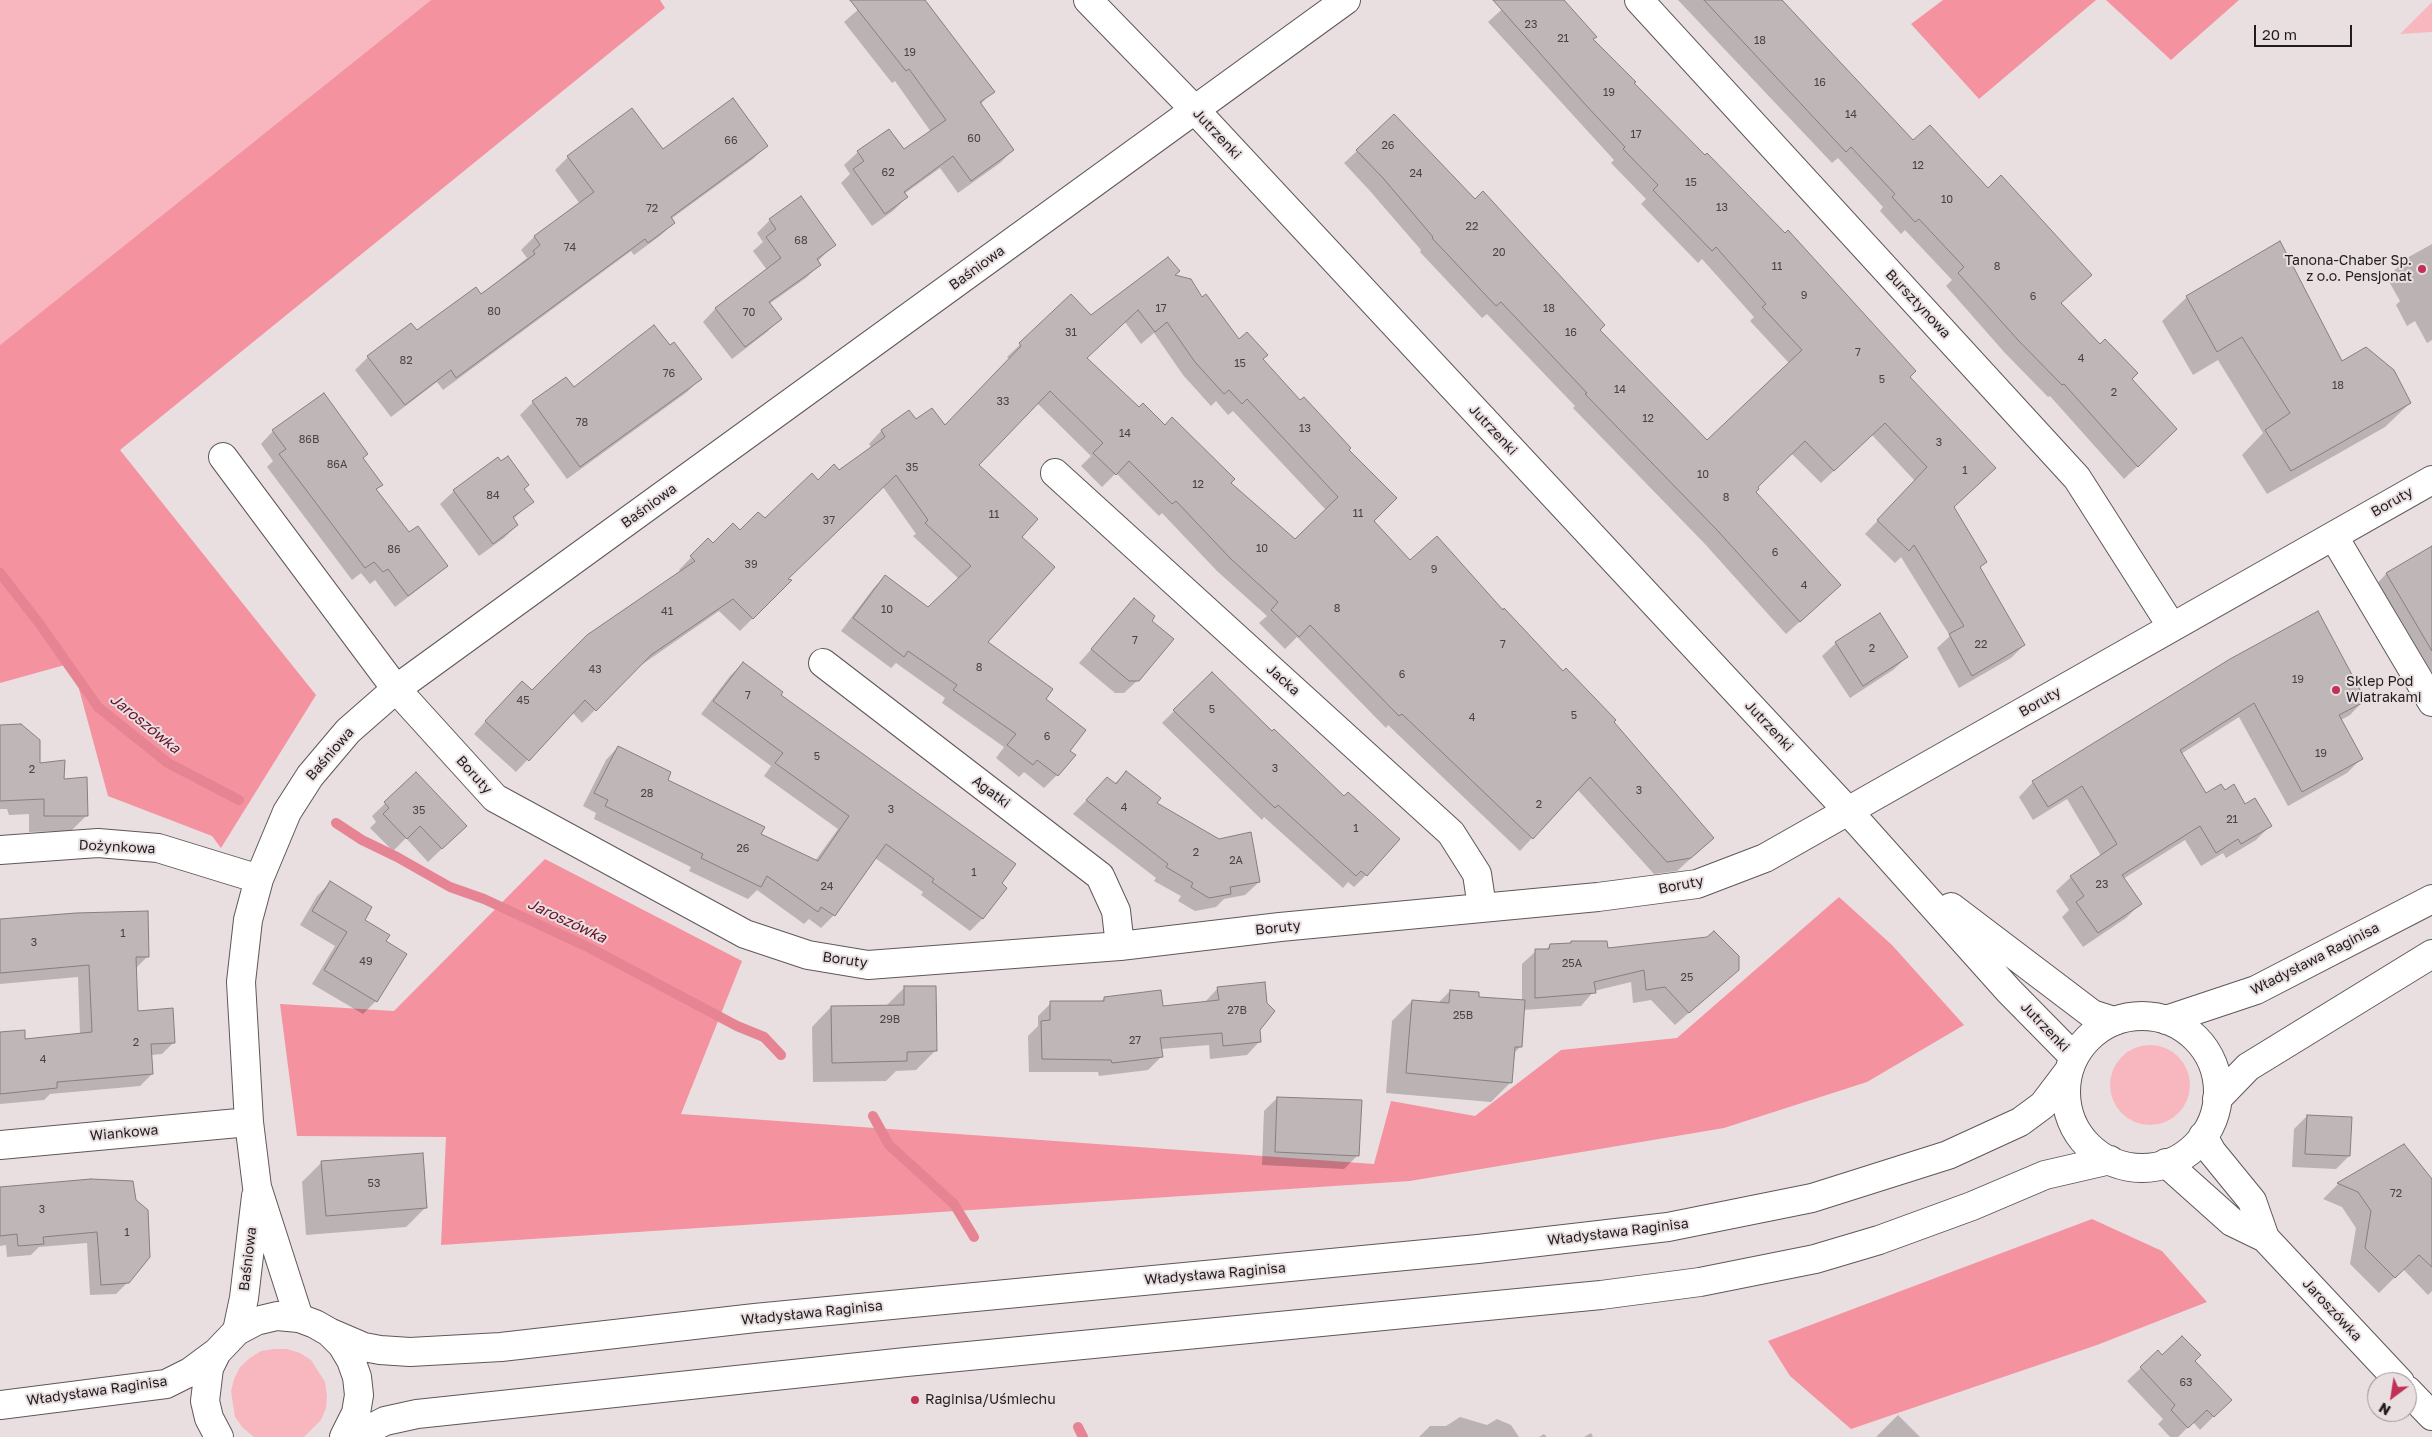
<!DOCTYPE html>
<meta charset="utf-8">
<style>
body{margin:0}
#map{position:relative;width:2432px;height:1437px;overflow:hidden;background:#e9dfe0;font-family:"Golos Text",sans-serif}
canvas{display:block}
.north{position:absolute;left:2367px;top:1372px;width:50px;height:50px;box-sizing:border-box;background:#e9dfe0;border:1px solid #999192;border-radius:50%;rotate:211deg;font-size:14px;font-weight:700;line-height:20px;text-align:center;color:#211d1e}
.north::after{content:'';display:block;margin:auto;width:18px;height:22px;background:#c13155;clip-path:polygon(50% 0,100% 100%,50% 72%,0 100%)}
.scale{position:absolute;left:2254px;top:25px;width:98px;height:22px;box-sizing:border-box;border:2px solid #211d1e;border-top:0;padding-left:6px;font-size:15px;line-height:18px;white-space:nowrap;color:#211d1e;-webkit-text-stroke:4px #e9dfe0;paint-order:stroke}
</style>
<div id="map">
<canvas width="2432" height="1437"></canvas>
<div class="north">N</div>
<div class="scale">20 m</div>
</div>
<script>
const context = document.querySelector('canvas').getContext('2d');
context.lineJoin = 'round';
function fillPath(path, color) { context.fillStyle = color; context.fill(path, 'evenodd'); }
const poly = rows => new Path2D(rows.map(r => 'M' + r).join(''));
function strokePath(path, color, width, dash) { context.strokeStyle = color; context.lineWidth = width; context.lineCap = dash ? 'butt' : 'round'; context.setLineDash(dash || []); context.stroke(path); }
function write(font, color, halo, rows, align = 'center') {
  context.font = font + ' "Golos Text",sans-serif'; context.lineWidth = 4; context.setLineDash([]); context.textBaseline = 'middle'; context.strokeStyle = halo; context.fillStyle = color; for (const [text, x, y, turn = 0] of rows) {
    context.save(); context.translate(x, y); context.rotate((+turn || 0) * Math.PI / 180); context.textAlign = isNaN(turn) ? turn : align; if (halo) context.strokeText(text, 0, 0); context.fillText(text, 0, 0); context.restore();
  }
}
fillPath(poly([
 [0,0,431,0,0,345],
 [2432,2,2432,32,2400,34],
 '2110 1085a40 40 0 1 1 80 0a40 40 0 1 1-80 0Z',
 [274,1349,287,1349,300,1353,311,1360,325,1382,327,1395,326,1408,321,1420,304,1437,254,1437,243,1428,235,1417,231,1391,234,1379,240,1367,250,1358,261,1351]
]), '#f8b7bf');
fillPath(poly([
 [431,0,660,0,665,8,120,450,316,695,221,848,212,836,108,796,72,663,0,683,0,345],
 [1943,0,2096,0,1979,99,1911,24],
 [2106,0,2239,0,2171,60],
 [545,859,742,961,681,1114,1374,1164,1391,1101,1475,1116,1561,1050,1677,1038,1839,897,1892,945,1964,1025,1867,1082,1724,1128,1410,1181,441,1245,446,1137,297,1136,280,1004,394,1011],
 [2092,1219,2162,1251,2207,1302,2097,1345,1851,1429,1790,1376,1768,1341]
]), '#f592a0');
fillPath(poly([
 [869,0,923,0,993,91,980,105,1013,150,1000,163,958,193,940,168,904,194,907,197,893,211,872,226,841,183,850,174,844,165,858,152,888,130,903,151,931,132,895,81,892,83,844,22],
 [1512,0,1563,0,1592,40,1908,377,1952,508,1985,562,1979,568,2024,645,2011,658,1959,688,1937,648,1950,636,1901,557,1895,563,1865,534,1915,481,1872,435,1821,483,1791,453,1756,488,1754,492,1826,598,1786,634,1704,543,1573,408,1575,406,1487,314,1482,318,1420,252,1421,250,1370,191,1344,163,1357,151,1707,441,1789,363,1750,321,1754,317,1702,259,1698,263,1641,204,1646,199,1611,163,1614,160,1488,22],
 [1678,0,1779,0,2130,379,2163,442,2124,479,2050,396,2048,397,2005,353,1946,286,1952,280,1905,230,1901,234,1880,211,1883,207,1838,158,1832,163],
 [766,146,753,159,671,219,674,222,661,235,634,255,631,251,443,390,437,382,391,417,355,370,368,357,481,295,527,258,521,250,534,237,580,204,555,170,568,157],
 [770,220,834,245,817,262,819,265,806,278,769,304,780,319,767,332,732,359,703,322,716,308,767,270,753,251,763,242,757,233],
 [2279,242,2342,362,2410,403,2385,427,2267,494,2242,455,2263,433,2218,360,2193,375,2162,321,2187,297],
 [2432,244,2432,340,2427,343,2415,321,2407,326,2396,305,2400,301,2387,278,2407,258],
 [1173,276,1202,298,1239,341,1262,360,1347,450,1372,521,1410,561,1503,611,1612,722,1713,838,1677,871,1654,874,1577,789,1520,851,1388,725,1386,728,1297,637,1285,649,1259,623,1267,616,1217,571,1162,513,1159,516,1116,473,1102,487,1081,466,1091,456,1037,403,977,465,1020,537,986,642,1044,699,1068,751,1057,775,1044,788,1024,772,1019,777,996,758,1004,747,942,703,945,698,896,663,891,668,841,631,873,589,885,576,928,608,959,579,913,536,916,534,883,487,786,580,790,581,740,631,719,611,637,668,582,723,572,712,516,772,474,734,509,695,532,692,681,572,679,570,708,540,713,544,765,520,818,482,839,471,872,448,869,444,881,431,909,411,916,421,944,427,1009,359,1007,357,1071,296,1091,317],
 [1125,322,1141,344,1154,333,1183,375,1211,406,1216,401,1228,415,1233,411,1326,510,1295,541,1165,426,1139,409,1086,358],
 [670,347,700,379,687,392,567,479,520,415,533,402,566,378,573,389],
 [273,431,362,458,381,485,376,490,409,534,446,566,433,578,395,607,375,580,370,584,361,573,352,580,267,467,273,461,261,444],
 [498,459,532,502,513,519,517,525,504,538,479,556,440,504,454,491],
 [2432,548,2432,715,2362,599,2386,574],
 [1135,600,1150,621,1138,680,1124,693,1115,693,1079,663],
 [1836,643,1907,657,1893,670,1850,698,1822,656],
 [2230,660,2364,700,2350,715,2341,720,2361,759,2347,773,2288,806,2239,717,2181,754,2206,795,2224,791,2270,826,2256,840,2226,858,2223,853,2201,866,2185,840,2123,879,2140,904,2126,918,2083,947,2062,917,2069,910,2056,891,2071,877,2101,856,2067,799,2033,820,2019,797,2033,782],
 [743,663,1000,884,982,919,970,931,921,895,923,892,875,858,834,915,821,928,809,919,804,924,757,890,748,899,689,871,691,867,594,819,596,813,583,806,606,760,618,747,666,781,760,834,815,861,838,829,764,776,771,766,701,714,730,676],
 [1212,673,1366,875,1354,887,1348,882,1343,888,1264,817,1262,820,1162,723],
 [0,727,39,765,63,780,87,815,71,831,29,832,29,814,9,815,7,809,0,809],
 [1126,773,1155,803,1259,882,1245,895,1224,899,1216,907,1195,911,1178,901,1181,896,1154,881,1156,878,1073,814,1107,779,1114,784],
 [416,774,452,839,428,862,406,838,393,851,370,828,376,822,372,816],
 [330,883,385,942,376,1001,363,1014,312,984,335,946,300,925,317,896],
 [0,920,148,956,135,969,137,1012,174,1042,162,1054,151,1055,152,1074,140,1086,50,1094,44,1100,0,1104,0,1034,24,1040,80,1035,78,977,0,984],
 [1571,942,1738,969,1675,1025,1651,1000,1633,1003,1631,982,1594,991,1581,1006,1523,1010,1520,1047,1514,1053,1511,1082,1491,1102,1386,1093,1392,1021,1412,1001,1438,1003,1450,991,1477,998,1522,1002,1522,964,1536,951,1546,950,1550,945,1569,944],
 [904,988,936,1050,916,1070,896,1071,886,1081,813,1082,812,1027,831,1007,885,1007],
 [1218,988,1260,1041,1247,1055,1210,1059,1209,1045,1161,1049,1162,1056,1148,1070,1099,1076,1098,1072,1029,1072,1028,1036,1038,1026,1038,1016,1051,1003,1100,1002,1105,998,1162,1007,1205,1002],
 [1277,1098,1358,1155,1344,1169,1262,1165,1264,1111],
 [2307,1116,2349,1156,2336,1169,2292,1167,2294,1129],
 [2403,1145,2432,1181,2432,1291,2428,1295,2403,1269,2379,1293,2350,1264,2356,1228,2342,1207,2323,1199,2338,1184],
 [322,1162,426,1207,406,1227,306,1235,302,1182],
 [91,1180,128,1282,116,1294,90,1295,87,1243,39,1247,31,1255,7,1257,6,1245,0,1246,0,1191],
 [2158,1352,2162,1356,2193,1361,2217,1413,2200,1430,2193,1422,2178,1437,2170,1437,2158,1424,2163,1419,2127,1381],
 [1898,1415,1920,1437,1876,1437],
 [1460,1417,1487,1425,1497,1419,1511,1425,1519,1437,1419,1437,1430,1426,1446,1426],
 [1591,1433,1593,1437,1584,1437],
 [1544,1434,1547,1437,1539,1437]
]), '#0003');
strokePath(poly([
 [0,573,39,623,98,707,168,763,239,800],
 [336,823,362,840,397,857,450,887,484,899,590,948,737,1026,764,1037,781,1055],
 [873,1116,889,1145,954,1204,974,1237],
 [1078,1427,1083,1437]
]), '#e68493', 10);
const building = poly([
 [850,0,925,0,995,92,980,102,1014,150,971,181,953,156,904,192,908,197,885,214,853,169,864,161,857,151,889,129,904,149,946,120,909,69,906,71,850,0],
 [1493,0,1564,0,1597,37,1593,39,1636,82,1634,83,1705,155,1707,153,1785,233,1788,230,1916,371,1910,377,1996,468,1954,507,1987,562,1980,567,2025,645,1972,676,1949,634,1964,626,1914,545,1909,551,1877,520,1927,467,1885,423,1834,471,1805,441,1758,487,1759,489,1756,492,1841,585,1800,622,1717,530,1585,394,1587,393,1501,302,1496,306,1432,238,1433,237,1383,178,1356,150,1394,114,1475,199,1483,191,1605,325,1600,330,1707,440,1802,350,1762,307,1766,304,1716,247,1712,251,1653,190,1658,185,1623,149,1625,147,1583,102,1493,0],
 [1704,0,1782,0,1913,140,1930,125,1988,188,2001,175,2092,275,2061,303,2100,344,2105,339,2138,373,2132,379,2177,429,2138,467,2064,384,2062,385,2018,340,1958,273,1964,267,1919,219,1915,222,1892,197,1895,194,1851,147,1846,152,1704,0],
 [733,98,768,146,671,217,675,223,648,243,645,239,456,378,451,370,405,405,367,356,411,323,417,330,476,287,481,294,535,254,533,251,540,245,534,236,594,192,567,156,632,108,663,149,733,98],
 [801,196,836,245,817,259,821,265,769,302,782,319,745,347,715,308,781,258,766,237,776,229,769,219,801,196],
 [2280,241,2342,361,2366,347,2394,370,2411,403,2291,471,2265,430,2290,413,2242,337,2217,352,2186,296,2280,241],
 [1168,257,1180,271,1175,275,1191,279,1202,297,1206,294,1239,339,1247,332,1268,355,1263,359,1300,400,1304,397,1351,448,1349,450,1397,498,1374,521,1410,560,1437,536,1503,610,1504,608,1563,671,1566,668,1616,720,1614,722,1714,838,1691,858,1667,862,1590,777,1533,839,1402,714,1399,716,1310,625,1299,637,1271,610,1278,602,1230,558,1176,501,1172,504,1129,461,1116,475,1093,453,1103,443,1050,391,979,465,1038,519,1022,537,1055,567,988,642,1053,689,1046,699,1086,730,1070,751,1076,755,1058,776,1037,760,1033,765,1007,745,1016,734,953,690,957,685,908,651,904,657,853,618,885,575,928,607,971,566,925,523,928,520,896,475,788,579,792,580,753,619,733,599,651,655,596,711,585,700,529,761,485,721,522,681,532,690,587,635,695,561,690,556,708,538,713,543,733,523,740,530,758,512,765,518,812,473,818,480,834,464,839,470,885,437,881,430,909,410,916,419,932,408,945,425,1021,346,1019,343,1071,294,1091,315,1168,257],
 [1138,310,1155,332,1167,322,1195,362,1224,394,1229,390,1242,404,1247,399,1338,497,1295,539,1231,483,1235,479,1172,417,1165,425,1143,403,1139,407,1087,358,1138,310],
 [654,325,670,345,674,342,702,379,580,467,532,401,566,377,574,387,654,325],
 [324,393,368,454,363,458,383,485,376,489,409,532,418,526,448,566,408,596,388,569,383,572,374,562,365,568,279,454,286,449,272,430,324,393],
 [508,456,529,485,524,489,534,502,513,517,518,525,493,544,453,490,498,457,501,461,508,456],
 [2432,546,2432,651,2386,573,2432,546],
 [1134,598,1155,616,1152,621,1174,639,1139,681,1129,681,1091,649,1134,598],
 [2318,611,2366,701,2339,715,2363,759,2302,792,2254,703,2180,750,2206,793,2221,784,2225,790,2234,784,2245,804,2255,798,2272,826,2241,844,2238,839,2216,853,2200,826,2122,875,2142,904,2098,933,2076,902,2084,896,2070,876,2117,844,2082,786,2048,807,2032,781,2230,659,2318,611],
 [1880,613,1908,657,1863,686,1835,642,1880,613],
 [743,662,783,692,781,695,1016,864,1002,883,1007,888,983,919,932,882,934,879,886,844,835,916,821,907,818,912,767,876,761,887,701,858,703,854,605,806,608,800,594,793,618,746,671,772,668,780,765,827,761,834,818,861,849,816,775,763,783,753,713,701,743,662],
 [1212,672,1272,731,1274,729,1344,796,1348,792,1400,839,1367,876,1361,871,1356,876,1278,805,1275,808,1173,710,1212,672],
 [21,724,40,740,40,763,65,760,64,779,87,777,88,816,44,816,44,799,0,801,0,725,21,724],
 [1126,771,1161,798,1157,803,1219,839,1251,832,1260,882,1230,887,1231,894,1209,898,1191,887,1193,883,1166,867,1168,864,1086,800,1107,777,1116,784,1126,771],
 [416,772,467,826,442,849,420,826,407,839,383,814,389,808,384,802,416,772],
 [330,881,372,907,365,920,390,935,386,941,407,954,377,1002,324,970,347,932,312,911,330,881],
 [148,911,149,957,136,957,138,1011,173,1008,175,1043,151,1044,153,1074,57,1082,57,1088,0,1094,0,1032,25,1030,25,1039,92,1032,89,965,0,973,0,919,76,913,148,911],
 [1714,931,1739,956,1739,970,1689,1013,1665,987,1646,990,1644,970,1594,982,1596,993,1535,998,1535,949,1549,949,1550,944,1571,943,1571,941,1607,941,1608,948,1707,937,1714,931],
 [1265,982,1267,1003,1275,1011,1260,1030,1261,1042,1223,1046,1222,1033,1160,1038,1163,1057,1112,1063,1111,1060,1042,1059,1041,1021,1050,1020,1050,1001,1104,1001,1104,997,1161,990,1163,1006,1219,1000,1217,987,1265,982],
 [904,986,936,986,937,1051,907,1052,907,1061,832,1063,831,1006,904,1005,904,986],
 [1450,990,1479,992,1479,997,1525,1000,1522,1047,1515,1047,1512,1083,1406,1073,1412,1000,1449,1003,1450,990],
 [1277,1097,1362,1100,1359,1156,1275,1152,1277,1097],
 [2307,1115,2352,1117,2350,1156,2305,1154,2307,1115],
 [2404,1144,2432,1179,2432,1267,2419,1255,2395,1278,2365,1248,2371,1211,2358,1192,2337,1183,2404,1144],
 [423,1153,427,1208,326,1216,321,1161,423,1153],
 [91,1179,133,1181,136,1200,148,1210,150,1257,129,1283,101,1285,97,1232,43,1237,44,1244,18,1246,17,1234,0,1236,0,1187,91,1179],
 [2182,1336,2201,1355,2195,1361,2232,1400,2214,1417,2207,1410,2188,1428,2171,1410,2175,1405,2140,1367,2158,1350,2162,1355,2182,1336]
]);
fillPath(building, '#bfb6b7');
strokePath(building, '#877e7f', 1);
const street = poly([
 [1088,0,1195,110,1849,812,2009,991,2074,1057],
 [1639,0,2077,478,2172,627],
 [223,457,396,689,495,798,745,934,808,955,868,965,1120,946,1280,927,1598,897,1697,884,1765,858,2432,480],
 [1055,473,1451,833,1477,874,1482,907],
 [2334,537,2432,702],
 [823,663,1100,876,1116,911,1120,946],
 [0,850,98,843,158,848,259,879],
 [1951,907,2092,1014,2114,1021],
 [2203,1136,2212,1152,2252,1201,2265,1238],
 [0,1145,249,1122],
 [2166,1163,2232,1222,2265,1238,2400,1382],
 [299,1318,257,1187,249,1122,241,982,248,920,259,879,287,812,310,776,348,731,396,689,1346,0],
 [237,1331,244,1298,256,1196],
 [2407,1390,2432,1416]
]);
const secondary = poly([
 '2066 1092a76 76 0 1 1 152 0a76 76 0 1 1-152 0Z',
 [2166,1020,2256,990,2432,899],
 [2217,1099,2248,1067,2432,954],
 [329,1332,364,1347,380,1350,410,1352,501,1347,755,1318,1478,1249,1668,1227,1812,1198,1948,1155,2020,1122,2043,1105,2068,1072],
 [0,1405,166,1384,190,1372,217,1352],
 [219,1437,209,1418,205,1401,209,1368,217,1352,237,1331,256,1321,277,1316,299,1318,315,1324,329,1332,342,1345,351,1360,357,1377,359,1395,356,1413,344,1437],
 [354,1437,385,1421,417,1414,906,1362,1601,1295,1700,1282,1815,1259,1879,1240,1972,1206,2045,1175,2110,1160]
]);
strokePath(street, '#5f5758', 30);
strokePath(secondary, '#5f5758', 30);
strokePath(street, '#fff', 28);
strokePath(secondary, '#fff', 28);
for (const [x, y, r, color] of [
 [2422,269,5,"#c13155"],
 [2336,690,5,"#c13155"],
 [915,1400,5,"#c13155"]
]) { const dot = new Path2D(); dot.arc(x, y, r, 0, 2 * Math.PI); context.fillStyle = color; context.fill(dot); strokePath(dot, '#e9dfe0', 2); }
write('11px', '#484344', null, [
 ["23",1531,25],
 ["21",1563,39],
 ["18",1760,41],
 ["19",910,53],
 ["16",1820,83],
 ["19",1609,93],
 ["14",1851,115],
 ["17",1636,135],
 ["60",974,139],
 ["66",731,141],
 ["26",1388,146],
 ["12",1918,166],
 ["62",888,173],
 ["24",1416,174],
 ["15",1691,183],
 ["10",1947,200],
 ["13",1722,208],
 ["72",652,209],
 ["22",1472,227],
 ["68",801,241],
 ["74",570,248],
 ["20",1499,253],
 ["11",1777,267],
 ["8",1997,267],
 ["9",1804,296],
 ["6",2033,297],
 ["17",1161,309],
 ["18",1549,309],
 ["80",494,312],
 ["70",749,313],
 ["31",1071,333],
 ["16",1571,333],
 ["7",1858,353],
 ["4",2081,359],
 ["82",406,361],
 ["15",1240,364],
 ["76",669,374],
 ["5",1882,380],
 ["18",2338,386],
 ["14",1620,390],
 ["2",2114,393],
 ["33",1003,402],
 ["12",1648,419],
 ["78",582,423],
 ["13",1305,429],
 ["14",1125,434],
 ["86B",309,440],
 ["3",1939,443],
 ["86A",337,465],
 ["35",912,468],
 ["1",1965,471],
 ["10",1703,475],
 ["12",1198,485],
 ["84",493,496],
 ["8",1726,498],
 ["11",1358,514],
 ["11",994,515],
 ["37",829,521],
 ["10",1262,549],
 ["86",394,550],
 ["6",1775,553],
 ["39",751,565],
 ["9",1434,570],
 ["4",1804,586],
 ["8",1337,609],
 ["10",887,610],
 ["41",667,612],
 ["7",1135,641],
 ["7",1503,645],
 ["22",1981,645],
 ["2",1872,649],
 ["8",979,668],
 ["43",595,670],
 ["6",1402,675],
 ["19",2298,680],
 ["7",748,696],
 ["45",523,701],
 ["5",1212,710],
 ["5",1574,716],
 ["4",1472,718],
 ["6",1047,737],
 ["19",2321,754],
 ["5",817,757],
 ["3",1275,769],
 ["2",32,770],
 ["3",1639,791],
 ["28",647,794],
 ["2",1539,805],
 ["4",1124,808],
 ["3",891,810],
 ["35",419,811],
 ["21",2232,820],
 ["1",1356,829],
 ["26",743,849],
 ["2",1196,853],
 ["2A",1236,861],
 ["1",974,873],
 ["23",2102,885],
 ["24",827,887],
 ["1",123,934],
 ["3",34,943],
 ["49",366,962],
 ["25A",1572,964],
 ["25",1687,978],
 ["27B",1237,1011],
 ["25B",1463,1016],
 ["29B",890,1020],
 ["27",1135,1041],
 ["2",136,1043],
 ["4",43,1060],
 ["53",374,1184],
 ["72",2396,1194],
 ["3",42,1210],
 ["1",127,1233],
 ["63",2186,1383]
]);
write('14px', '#211d1e', '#e9dfe0', [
 ["Jutrzenki",1217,134,47],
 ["Baśniowa",977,268,-36],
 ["Bursztynowa",1918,304,47],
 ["Jutrzenki",1493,430,47],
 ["Boruty",2392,502,-30],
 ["Baśniowa",649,506,-36],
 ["Jacka",1283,680,42],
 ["Boruty",2040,702,-30],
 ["Jutrzenki",1769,726,47],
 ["Baśniowa",330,754,-49],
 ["Boruty",474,775,48],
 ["Agatki",991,792,37],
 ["Dożynkowa",117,847,3],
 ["Boruty",1681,885,-11],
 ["Boruty",1278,928,-6],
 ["Władysława Raginisa",2315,959,-27],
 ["Boruty",845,960,8],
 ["Jutrzenki",2045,1027,46],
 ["Wiankowa",124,1133,-5],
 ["Władysława Raginisa",1618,1232,-7],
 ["Baśniowa",248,1259,-83],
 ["Władysława Raginisa",1215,1274,-5],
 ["Jaroszówka",2332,1310,47],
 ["Władysława Raginisa",812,1313,-6],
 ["Władysława Raginisa",97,1391,-8]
]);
write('14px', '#211d1e', '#e9dfe0', [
 ["Tanona-Chaber Sp.",2412,261,"right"],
 ["z o.o. Pensjonat",2412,277,"right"],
 ["Sklep Pod",2346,682],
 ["Wiatrakami",2346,698],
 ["Raginisa/Uśmiechu",925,1400]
], 'left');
write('italic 15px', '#691129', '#e9dfe0', [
 ["Jaroszówka",145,724,39],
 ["Jaroszówka",567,921,25]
]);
</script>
